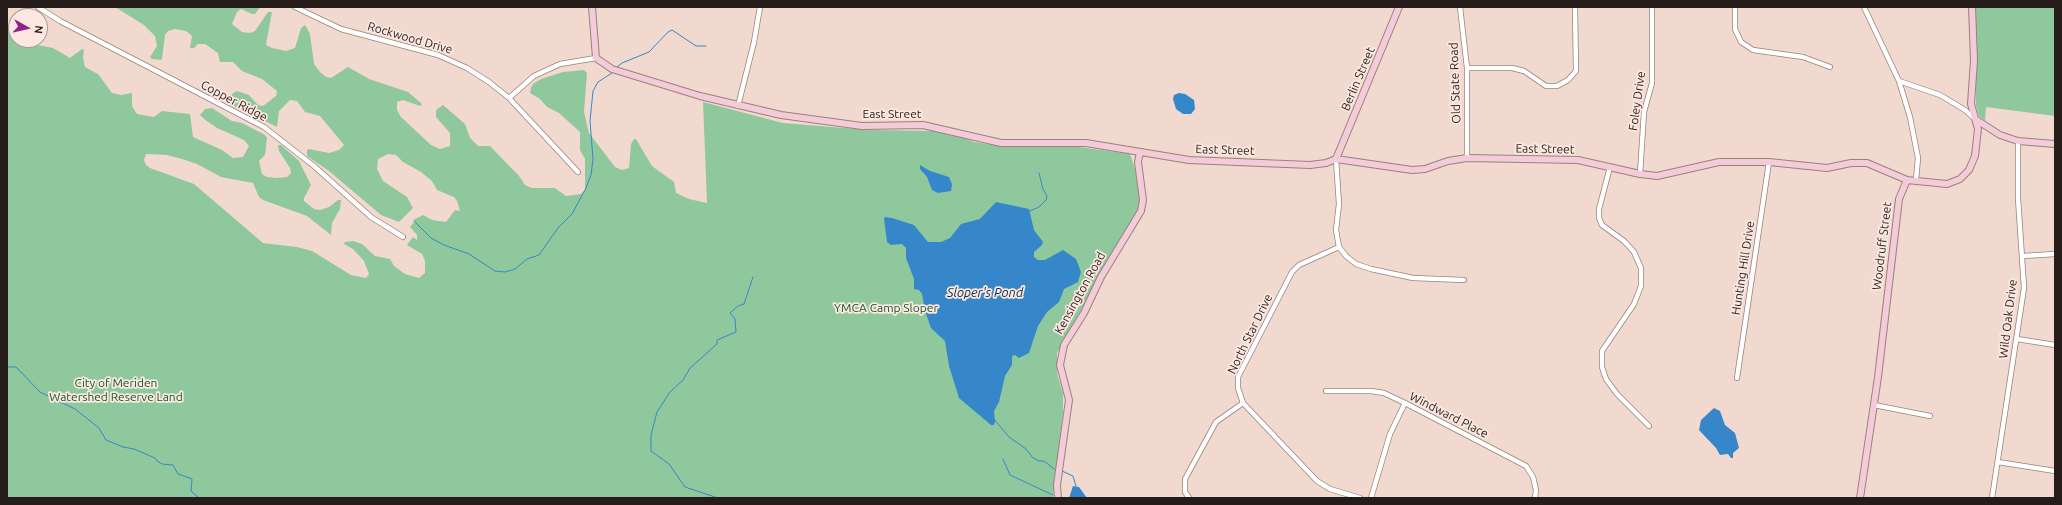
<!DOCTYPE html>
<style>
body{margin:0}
#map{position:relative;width:2062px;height:505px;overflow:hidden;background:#f2d9d0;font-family:Ubuntu,sans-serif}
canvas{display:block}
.frame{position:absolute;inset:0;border:8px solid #261d1a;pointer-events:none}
.north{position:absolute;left:8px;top:8px;width:40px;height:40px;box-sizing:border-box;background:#fce8e0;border:1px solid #a69791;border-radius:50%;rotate:98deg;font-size:11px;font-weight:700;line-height:16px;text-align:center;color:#261d1a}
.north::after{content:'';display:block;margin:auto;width:14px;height:18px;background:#8f2387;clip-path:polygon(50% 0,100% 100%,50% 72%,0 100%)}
</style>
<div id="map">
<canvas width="2062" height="505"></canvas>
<div class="frame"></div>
<div class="north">N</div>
</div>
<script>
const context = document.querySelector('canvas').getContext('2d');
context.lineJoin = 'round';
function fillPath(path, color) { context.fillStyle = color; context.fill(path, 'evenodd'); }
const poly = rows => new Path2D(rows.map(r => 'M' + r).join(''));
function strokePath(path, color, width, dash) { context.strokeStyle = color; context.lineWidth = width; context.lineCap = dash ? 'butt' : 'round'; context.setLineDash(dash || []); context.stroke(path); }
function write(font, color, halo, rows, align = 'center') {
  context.font = font + ' Ubuntu,sans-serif'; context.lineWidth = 3.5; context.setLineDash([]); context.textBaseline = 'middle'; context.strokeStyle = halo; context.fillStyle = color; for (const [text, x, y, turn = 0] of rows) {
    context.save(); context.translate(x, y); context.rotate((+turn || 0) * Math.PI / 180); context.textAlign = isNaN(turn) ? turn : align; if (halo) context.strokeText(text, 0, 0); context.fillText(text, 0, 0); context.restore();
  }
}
fillPath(poly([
 [115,7,260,7,255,14,252,14,241,9,237,12,232,24,242,32,250,33,255,31,268,12,272,12,266,45,272,48,286,51,295,48,301,28,305,25,310,34,314,64,320,72,326,77,331,78,348,67,369,79,408,92,422,104,420,106,403,100,397,102,397,110,401,117,431,145,440,149,450,146,450,133,436,117,436,110,443,105,465,124,470,138,478,146,490,146,519,176,525,185,532,188,555,188,566,196,581,194,585,190,585,159,580,150,580,132,559,113,547,107,540,99,530,93,531,88,533,84,541,79,563,72,584,70,587,73,584,112,589,133,615,167,622,170,629,168,631,144,634,139,636,139,652,166,674,182,676,193,689,199,707,203,703,102,783,123,869,130,936,131,952,136,959,136,974,142,1006,147,1072,146,1130,154,1136,172,1140,205,1057,353,1057,373,1063,394,1063,412,1053,498,7,498,7,25,16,31,16,40,28,40,37,45,53,48,70,58,82,49,84,50,83,58,85,67,98,74,112,93,121,95,132,93,132,106,137,114,154,117,162,111,190,114,193,137,222,150,233,158,243,157,249,146,244,140,217,128,204,119,200,115,205,109,212,108,232,121,242,123,265,135,267,138,265,155,259,161,262,174,267,177,277,178,287,177,291,173,290,168,279,151,278,145,281,145,299,161,311,185,304,198,304,201,314,209,320,210,329,207,338,200,341,200,340,209,332,223,331,235,307,216,263,200,259,197,253,183,221,177,197,164,182,159,167,155,146,154,144,160,146,165,150,168,194,184,263,243,297,247,312,251,351,275,366,278,369,274,364,261,353,249,344,244,345,242,353,241,362,244,375,256,390,259,394,266,405,274,419,278,425,273,425,261,422,254,407,245,413,237,417,240,417,235,410,227,414,222,413,220,423,215,432,220,446,222,455,210,460,211,457,201,454,197,437,190,432,181,421,172,403,162,396,155,388,154,378,159,377,169,383,181,407,197,413,208,399,222,381,215,329,171,307,156,307,150,309,149,329,153,339,150,344,145,320,116,305,112,297,101,290,100,279,111,277,127,228,103,226,101,233,93,237,91,249,95,258,105,263,106,276,96,277,91,262,79,242,71,233,62,220,62,218,53,205,44,198,44,194,48,190,48,192,36,186,31,175,29,168,31,165,35,162,58,161,60,152,59,150,57,157,46,155,36,144,25],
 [1974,7,2055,7,2055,116,1986,107,1985,121,1979,116,1976,106,1976,33]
]), '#90c89d');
fillPath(poly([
 [1179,93,1185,94,1194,100,1195,109,1191,114,1183,114,1176,109,1173,99,1174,95],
 [920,165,930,171,949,177,952,184,951,191,938,193,932,190,927,177,920,169],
 [996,202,1029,209,1034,230,1043,242,1042,245,1034,252,1034,257,1038,260,1045,260,1063,250,1076,259,1081,272,1078,282,1064,289,1059,302,1047,312,1038,326,1029,353,1019,358,1015,355,1012,356,1012,365,1005,376,999,402,994,411,995,422,994,425,991,425,959,398,949,366,945,341,931,328,925,311,922,294,919,290,914,289,914,279,906,258,906,248,902,244,891,245,887,242,884,219,885,217,892,218,914,225,928,242,941,242,950,238,961,224,980,219],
 [1714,408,1720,411,1725,425,1735,433,1739,448,1733,453,1733,458,1731,458,1728,454,1720,455,1716,448,1699,430,1701,420],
 [1073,486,1079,487,1087,498,1069,498]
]), '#3587ca');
strokePath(poly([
 [617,67,622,63,649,52,668,32,672,30,696,46,706,46],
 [1030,211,1039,207,1046,200,1047,196,1043,189,1039,173],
 [415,222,431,238,444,245,469,254,495,271,505,272,515,269,527,259,539,255,558,228,572,214,586,188,591,175,593,159,590,121,593,91,598,82,612,73],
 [7,367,16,367,40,392,75,409,99,428,106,440,123,447,134,449,155,458,157,461,162,464,173,465,178,474,192,479,191,491,199,498],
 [994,419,1009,437,1026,449,1033,458,1039,461,1044,461,1054,469],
 [1003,459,1010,475,1053,495],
 [1062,471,1073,476,1076,486],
 [718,498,685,487,669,464,651,451,651,435,657,412,670,392,683,380,690,368,717,344,717,340,736,332,735,319,730,313,738,306,744,304,753,277]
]), '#3587ca', 1);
const street = poly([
 [38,7,60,21,264,127,314,166,371,217,403,237],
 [295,7,341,29,438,55,467,68,489,82,509,98,578,172],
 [1460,7,1467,68,1467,158],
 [1735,7,1735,29,1741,42,1753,50,1803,57,1830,67],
 [1864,7,1899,81,1910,117,1918,158,1916,180],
 [1467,68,1512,68,1524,71,1546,86,1557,86,1568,80,1576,71,1575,7],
 [1899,81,1940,95,1965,110,1974,118],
 [509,98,534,76,560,64,596,58],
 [738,106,754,42,760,7],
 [1336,159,1339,204,1336,230,1339,247,1346,256,1356,264,1371,269,1413,278,1464,280],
 [1610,167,1599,209,1599,218,1602,225,1624,241,1634,252,1641,268,1641,286,1634,304,1602,351,1602,367,1606,379,1617,394,1649,426],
 [1640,174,1644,112,1652,83,1652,7],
 [1339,247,1299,265,1292,272,1238,377,1238,388,1243,403,1317,481,1330,489,1360,498],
 [2023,256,2055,254],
 [2017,339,2055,345],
 [1737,378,1769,162],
 [1326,391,1371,391,1384,393,1405,403,1526,466,1533,477,1536,490,1535,498],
 [1874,405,1930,416],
 [1998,462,2055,471],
 [1189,498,1185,492,1185,479,1216,422,1243,403],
 [1371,498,1390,434,1405,403],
 [1992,498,2024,288,2018,198,2018,141]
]);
const secondary = poly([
 [592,7,596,58,612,69,700,96,781,115,862,126,923,125,1001,143,1086,143,1189,160,1310,165,1326,163,1336,159,1412,170,1425,169,1448,161,1467,158,1578,160,1640,174,1657,176,1719,162,1769,162,1827,168,1851,163,1867,163,1907,180,1947,184,1960,179,1969,170,1975,156,1978,129,1971,104,1974,60,1972,7],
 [1975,119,2000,135,2018,141,2055,144],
 [1336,159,1399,7],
 [1058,498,1057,485,1069,400,1060,365,1064,345,1084,313,1101,277,1141,211,1143,200,1138,162,1140,152],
 [1860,498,1878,377,1899,199,1907,180]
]);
strokePath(street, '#988279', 6);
strokePath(secondary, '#988279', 8);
strokePath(street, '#fff', 4.5);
strokePath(secondary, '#f3cbd9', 6);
write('12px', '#261d1a', '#fce8e0', [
 ["Rockwood Drive",410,38,16],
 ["Berlin Street",1358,79,-67],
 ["Old State Road",1455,83,-92],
 ["Copper Ridge",234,101,28],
 ["Foley Drive",1637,101,-82],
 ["East Street",892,114],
 ["East Street",1545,149,1],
 ["East Street",1225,150,2],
 ["Woodruff Street",1882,246,-83],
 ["Hunting Hill Drive",1743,268,-81],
 ["Kensington Road",1080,293,-61],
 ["Wild Oak Drive",2008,319,-83],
 ["North Star Drive",1250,334,-64],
 ["Windward Place",1449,415,27]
]);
write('12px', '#11552c', '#fce8e0', [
 ["YMCA Camp Sloper",886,308],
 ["City of Meriden",116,383],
 ["Watershed Reserve Land",116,397]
]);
write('italic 13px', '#0b2d48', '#fce8e0', [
 ["Sloper's Pond",985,293]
]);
</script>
